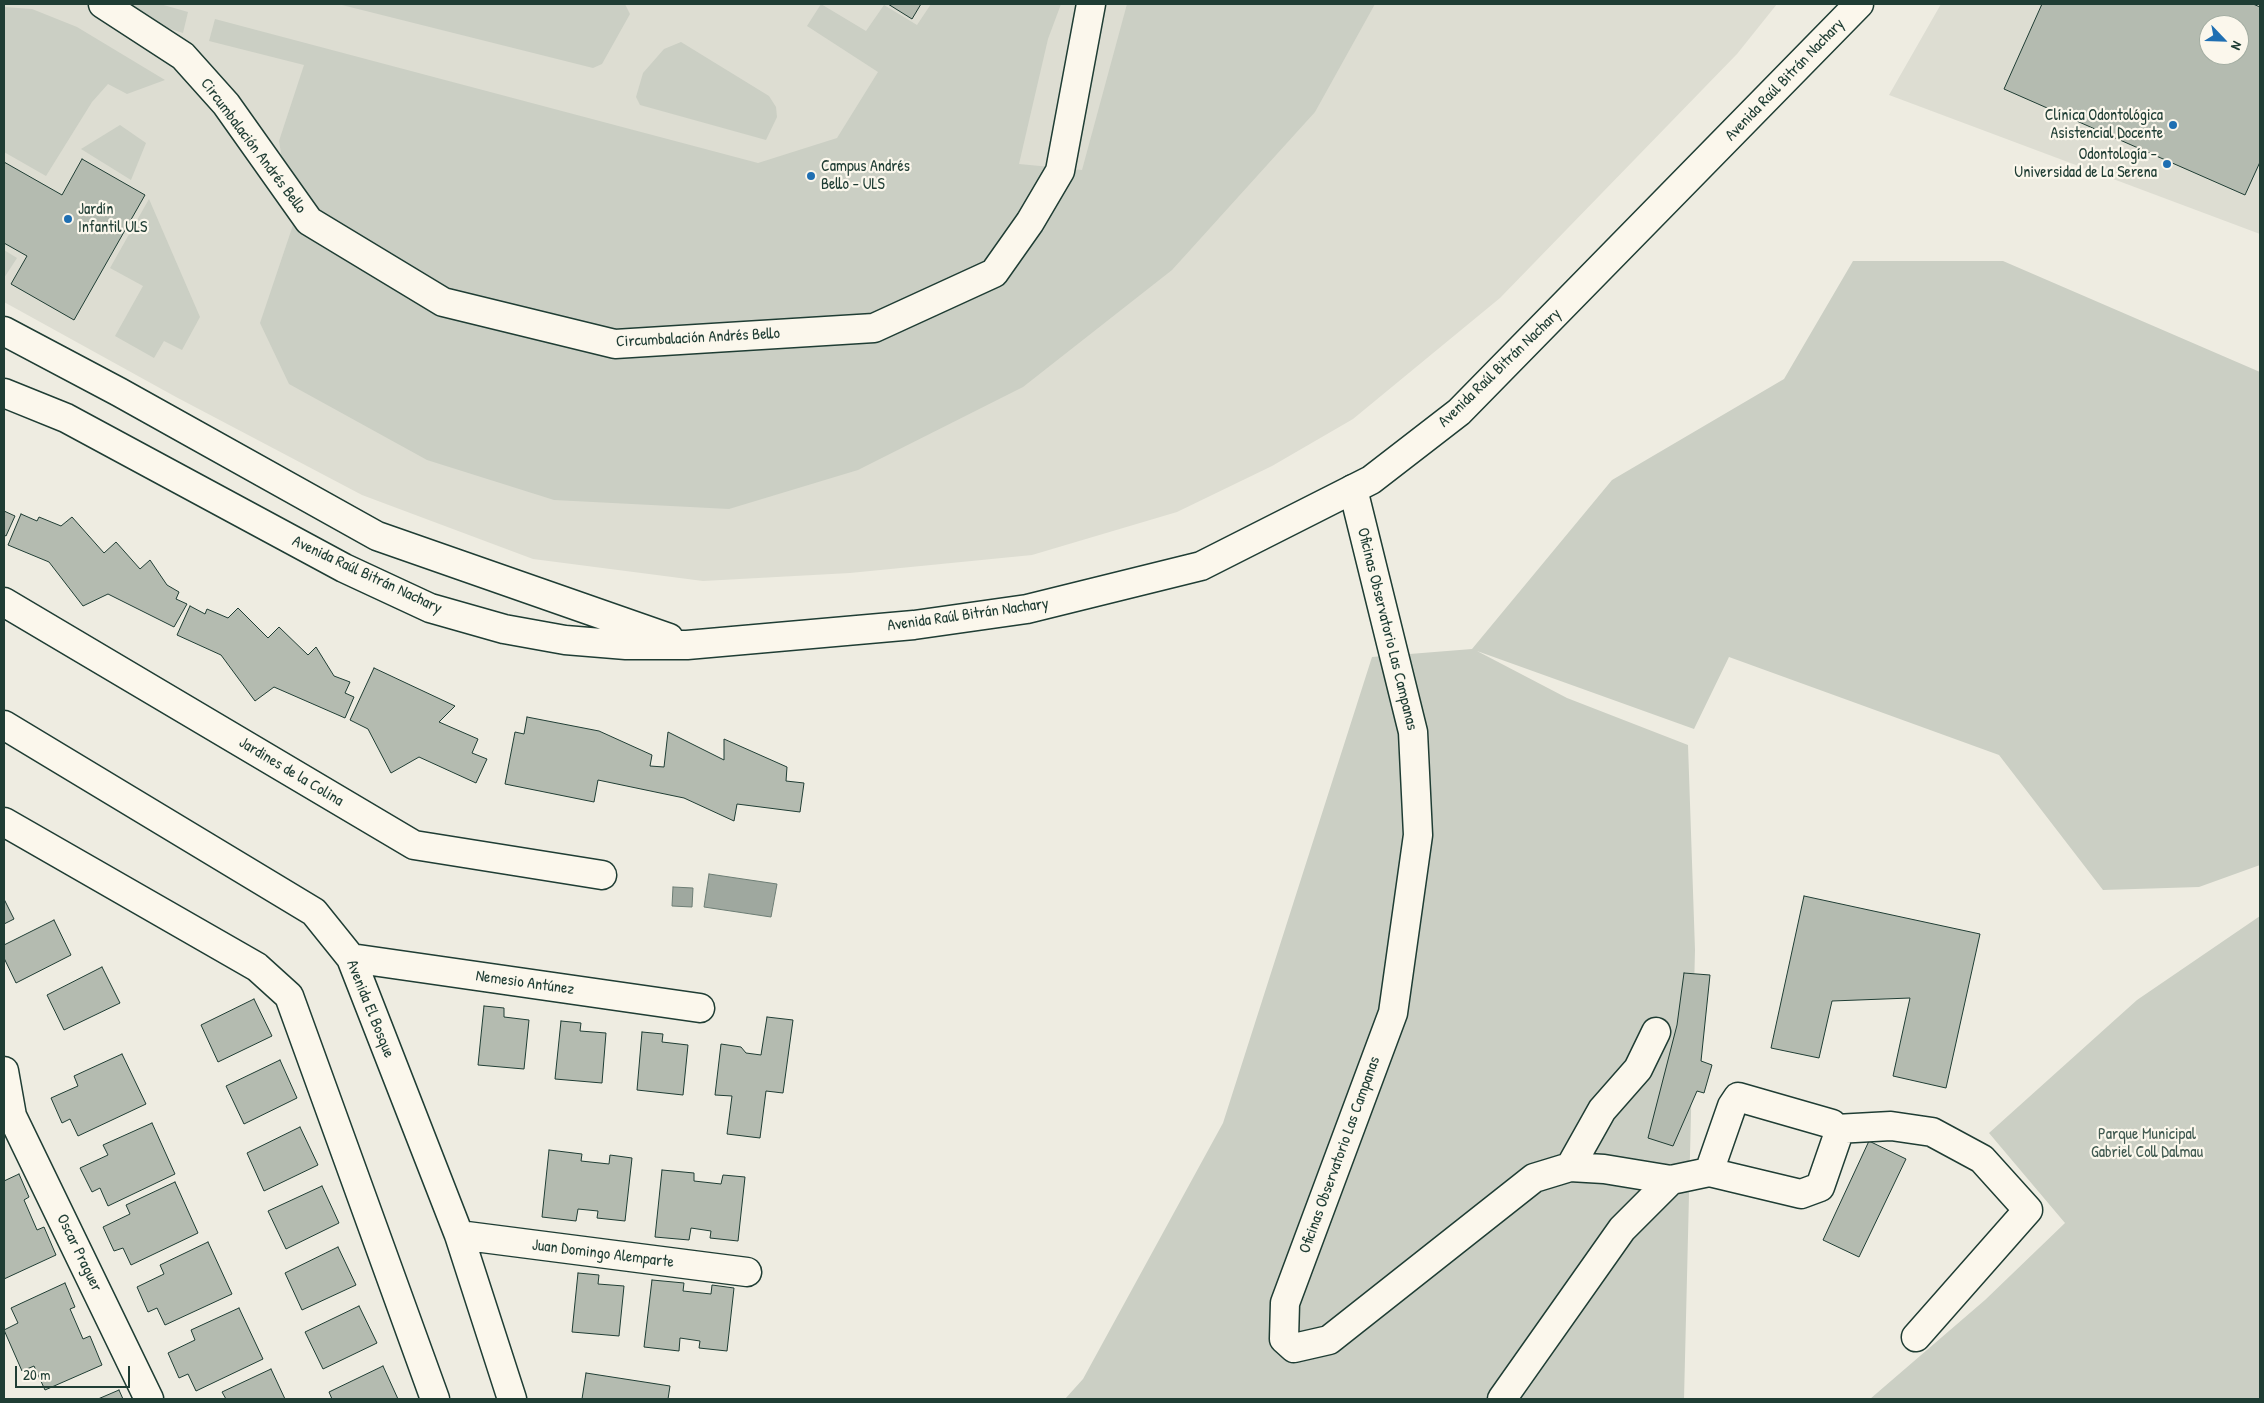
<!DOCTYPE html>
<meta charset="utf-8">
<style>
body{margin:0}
#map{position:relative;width:2264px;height:1403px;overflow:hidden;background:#eeece1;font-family:"Patrick Hand",sans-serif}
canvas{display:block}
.frame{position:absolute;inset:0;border:5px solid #1f3d34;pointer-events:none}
.north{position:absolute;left:2199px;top:15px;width:50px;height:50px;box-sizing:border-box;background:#fbf7ec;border:1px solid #a3ada2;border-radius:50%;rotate:114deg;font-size:14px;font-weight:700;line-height:20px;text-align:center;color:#1f3d34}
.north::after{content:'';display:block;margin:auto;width:18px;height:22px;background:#1f6fb2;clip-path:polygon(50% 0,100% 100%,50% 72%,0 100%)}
.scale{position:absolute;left:15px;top:1366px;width:115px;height:22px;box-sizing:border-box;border:2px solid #1f3d34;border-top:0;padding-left:6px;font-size:15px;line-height:18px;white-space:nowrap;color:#1f3d34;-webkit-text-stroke:4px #fbf7ec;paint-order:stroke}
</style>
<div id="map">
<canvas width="2264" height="1403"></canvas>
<div class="frame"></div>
<div class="north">N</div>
<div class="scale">20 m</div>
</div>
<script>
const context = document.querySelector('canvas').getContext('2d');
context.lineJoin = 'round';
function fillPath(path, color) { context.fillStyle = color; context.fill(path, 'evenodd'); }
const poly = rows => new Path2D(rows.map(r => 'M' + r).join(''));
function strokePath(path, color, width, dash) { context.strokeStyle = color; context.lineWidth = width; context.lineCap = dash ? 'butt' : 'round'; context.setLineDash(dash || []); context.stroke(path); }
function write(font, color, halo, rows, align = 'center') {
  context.font = font + ' "Patrick Hand",sans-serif'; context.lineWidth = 4.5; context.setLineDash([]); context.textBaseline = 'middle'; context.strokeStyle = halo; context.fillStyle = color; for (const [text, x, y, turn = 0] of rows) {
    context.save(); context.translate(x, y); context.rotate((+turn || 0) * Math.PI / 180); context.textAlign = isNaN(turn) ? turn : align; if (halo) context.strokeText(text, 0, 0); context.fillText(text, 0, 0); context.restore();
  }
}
fillPath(poly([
 [4,4,1777,4,1737,54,1500,298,1353,419,1272,466,1177,512,1032,555,850,573,703,581,533,559,362,495,176,397,4,302],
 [1941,4,2260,4,2260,234,1889,95],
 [2209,25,2239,25,2239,55,2209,55]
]), '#ddddd2');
fillPath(poly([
 [127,4,160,4,188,12,183,33,140,19],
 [338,4,625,4,630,14,602,64,593,68],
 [821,4,866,31,884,5,917,25,931,4,1061,4,1048,39,1019,164,1082,170,1127,4,1375,4,1315,112,1172,270,1023,387,858,470,729,509,554,500,427,460,289,384,260,323,293,225,279,141,304,65,209,41,215,19,758,163,837,138,878,72,807,26],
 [4,7,32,9,77,27,165,80,127,94,108,84,92,102,46,176,4,152],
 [681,42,769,96,776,107,777,117,766,140,640,105,636,97,643,73,664,49],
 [120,125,146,143,131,180,81,149],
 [149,199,200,317,182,350,164,341,154,358,115,336,143,286,110,268],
 [4,250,17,258,4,278],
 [1853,261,2003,261,2260,372,2260,865,2199,887,2103,890,1999,755,1729,657,1694,729,1477,651,1567,698,1688,745,1695,950,1684,1399,1065,1399,1083,1379,1223,1123,1372,657,1472,649,1612,480,1784,379],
 [2260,916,2260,1399,1870,1399,1985,1300,2065,1223,1989,1133,2137,1000]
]), '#cbcfc4');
const water = poly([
 [709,874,777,884,771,917,704,907,709,874],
 [673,887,693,888,692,907,672,906,673,887]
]);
fillPath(water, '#9fa89f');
strokePath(water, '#6c7d74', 1);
const building = poly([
 [888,4,921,4,912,19,888,4],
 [2042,4,2253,4,2260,7,2260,162,2245,195,2004,89,2042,4],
 [2209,25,2239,25,2239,55,2209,55,2209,25],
 [82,159,145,195,74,320,11,284,27,256,4,243,4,162,62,195,82,159],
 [4,511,15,516,6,536,4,535,4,511],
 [21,514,37,521,39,517,61,526,72,517,104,553,116,542,140,569,150,560,167,585,179,592,176,599,187,604,174,627,108,594,83,606,49,562,8,545,21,514],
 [190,606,205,614,207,609,228,618,238,608,268,638,279,627,308,655,316,647,334,676,350,682,345,693,354,697,345,718,274,687,255,701,221,655,177,635,190,606],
 [374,668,455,706,439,722,478,739,472,753,487,759,476,783,419,757,391,773,368,729,350,720,374,668],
 [527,717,599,731,652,755,650,766,664,767,668,732,724,760,724,739,787,767,786,781,804,783,800,812,737,804,734,821,684,798,598,780,594,802,505,784,515,732,524,734,527,717],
 [1804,896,1980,934,1946,1088,1893,1076,1910,998,1832,1001,1819,1058,1771,1048,1804,896],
 [4,899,14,919,4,924,4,899],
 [54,920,71,955,16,983,4,958,4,945,54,920],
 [102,967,120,1003,64,1030,47,995,102,967],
 [1684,973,1710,975,1701,1061,1712,1065,1704,1093,1697,1091,1673,1146,1648,1138,1677,1025,1684,973],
 [254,999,272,1036,218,1062,201,1025,254,999],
 [484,1006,504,1008,504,1017,529,1020,524,1069,478,1065,484,1006],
 [767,1017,793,1020,783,1093,766,1091,760,1138,727,1134,732,1096,715,1095,721,1044,741,1047,746,1053,761,1055,767,1017],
 [561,1021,581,1023,580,1031,606,1033,602,1083,555,1079,561,1021],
 [642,1032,663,1034,662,1042,688,1045,683,1095,637,1090,642,1032],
 [122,1054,146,1104,78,1136,70,1119,62,1123,51,1098,78,1086,74,1076,122,1054],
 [280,1060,297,1098,244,1124,226,1086,280,1060],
 [152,1123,175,1174,108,1206,100,1188,92,1192,80,1168,108,1155,103,1145,152,1123],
 [300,1127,318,1165,264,1191,247,1153,300,1127],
 [1869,1141,1906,1159,1859,1257,1823,1240,1869,1141],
 [549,1150,582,1154,581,1161,609,1164,610,1155,632,1158,625,1221,597,1218,598,1211,578,1209,576,1221,542,1217,549,1150],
 [662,1170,694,1173,694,1181,721,1184,723,1175,745,1177,738,1241,710,1238,711,1231,691,1228,689,1240,655,1237,662,1170],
 [19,1174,29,1197,24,1200,37,1230,44,1227,56,1255,4,1279,4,1181,19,1174],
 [175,1182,198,1233,131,1265,123,1248,114,1251,103,1227,130,1214,126,1205,175,1182],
 [322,1186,339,1223,286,1249,268,1211,322,1186],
 [208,1242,232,1294,165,1325,157,1308,148,1312,137,1287,164,1274,160,1265,208,1242],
 [338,1247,356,1285,302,1310,285,1273,338,1247],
 [578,1273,599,1275,598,1284,624,1286,619,1336,572,1332,578,1273],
 [652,1280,684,1283,683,1291,711,1294,712,1285,734,1288,727,1351,699,1348,700,1341,680,1338,679,1351,644,1347,652,1280],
 [65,1283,75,1307,70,1309,83,1339,90,1336,102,1365,45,1390,34,1366,22,1371,4,1330,18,1323,11,1308,65,1283],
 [359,1306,377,1343,323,1369,305,1332,359,1306],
 [239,1308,263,1359,196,1391,188,1374,179,1378,168,1353,195,1340,191,1330,239,1308],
 [383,1366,398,1399,332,1399,329,1392,383,1366],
 [271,1369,285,1399,226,1399,222,1392,271,1369],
 [586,1373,670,1386,668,1399,582,1399,586,1373],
 [119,1390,123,1399,98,1399,119,1390]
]);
fillPath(building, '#b4bbb0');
strokePath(building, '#1f3d34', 1);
const minor = poly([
 [103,4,183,56,226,104,309,221,443,302,615,344,874,328,994,273,1030,222,1060,171,1091,4],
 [1353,489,1413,732,1418,835,1393,1013,1285,1303,1284,1339,1294,1348,1329,1340,1534,1178,1570,1167,1604,1169,1671,1180,1709,1172,1801,1194,1820,1187,1838,1135,1832,1124,1738,1097,1732,1106,1709,1172],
 [4,602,414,845,602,875],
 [4,725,314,912,351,958,459,1235,512,1399],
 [4,822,257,967,289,996,435,1399],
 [351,958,700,1008],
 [4,1071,12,1116,149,1399],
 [1836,1129,1891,1126,1932,1132,1982,1159,2028,1210,1916,1337],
 [1570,1167,1602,1110,1638,1069,1656,1032],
 [459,1235,747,1272],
 [1502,1399,1622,1229,1671,1180]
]);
const major = poly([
 [4,331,119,392,377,536,669,638],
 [4,393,66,418,344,568,430,608,504,629,565,640,626,645,687,645,914,625,1027,609,1201,566,1371,480,1459,412,1859,4]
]);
strokePath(minor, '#1f3d34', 31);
strokePath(major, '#1f3d34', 31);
strokePath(minor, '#fbf7ec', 28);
strokePath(major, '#fbf7ec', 28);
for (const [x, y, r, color] of [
 [2173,125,5,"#1f6fb2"],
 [2167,164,5,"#1f6fb2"],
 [811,176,5,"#1f6fb2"],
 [68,219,5,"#1f6fb2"]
]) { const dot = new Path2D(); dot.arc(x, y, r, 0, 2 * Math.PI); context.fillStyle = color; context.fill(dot); strokePath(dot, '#fbf7ec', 2); }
write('16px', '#1f3d34', '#fbf7ec', [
 ["Avenida Raúl Bitrán Nachary",1785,80,-46],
 ["Circumbalación Andrés Bello",253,146,53],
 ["Circumbalación Andrés Bello",698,338,-3],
 ["Avenida Raúl Bitrán Nachary",1500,368,-44],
 ["Avenida Raúl Bitrán Nachary",367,575,25],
 ["Avenida Raúl Bitrán Nachary",968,615,-8],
 ["Oficinas Observatorio Las Campanas",1387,629,76],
 ["Jardines de la Colina",291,772,31],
 ["Nemesio Antúnez",525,983,8],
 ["Avenida El Bosque",370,1009,68],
 ["Oficinas Observatorio Las Campanas",1340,1155,-70],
 ["Oscar Praguer",79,1253,64],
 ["Juan Domingo Alemparte",603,1254,7]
]);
write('16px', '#1f3d34', '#fbf7ec', [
 ["Clínica Odontológica",2163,116],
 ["Asistencial Docente",2163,134],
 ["Odontología -",2157,155],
 ["Universidad de La Serena",2157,173],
 ["Campus Andrés",821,167,"left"],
 ["Bello - ULS",821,185,"left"],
 ["Jardín",78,210,"left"],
 ["Infantil ULS",78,228,"left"]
], 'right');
write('16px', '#415a51', '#fbf7ec', [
 ["Parque Municipal",2147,1135],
 ["Gabriel Coll Dalmau",2147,1153]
]);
</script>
